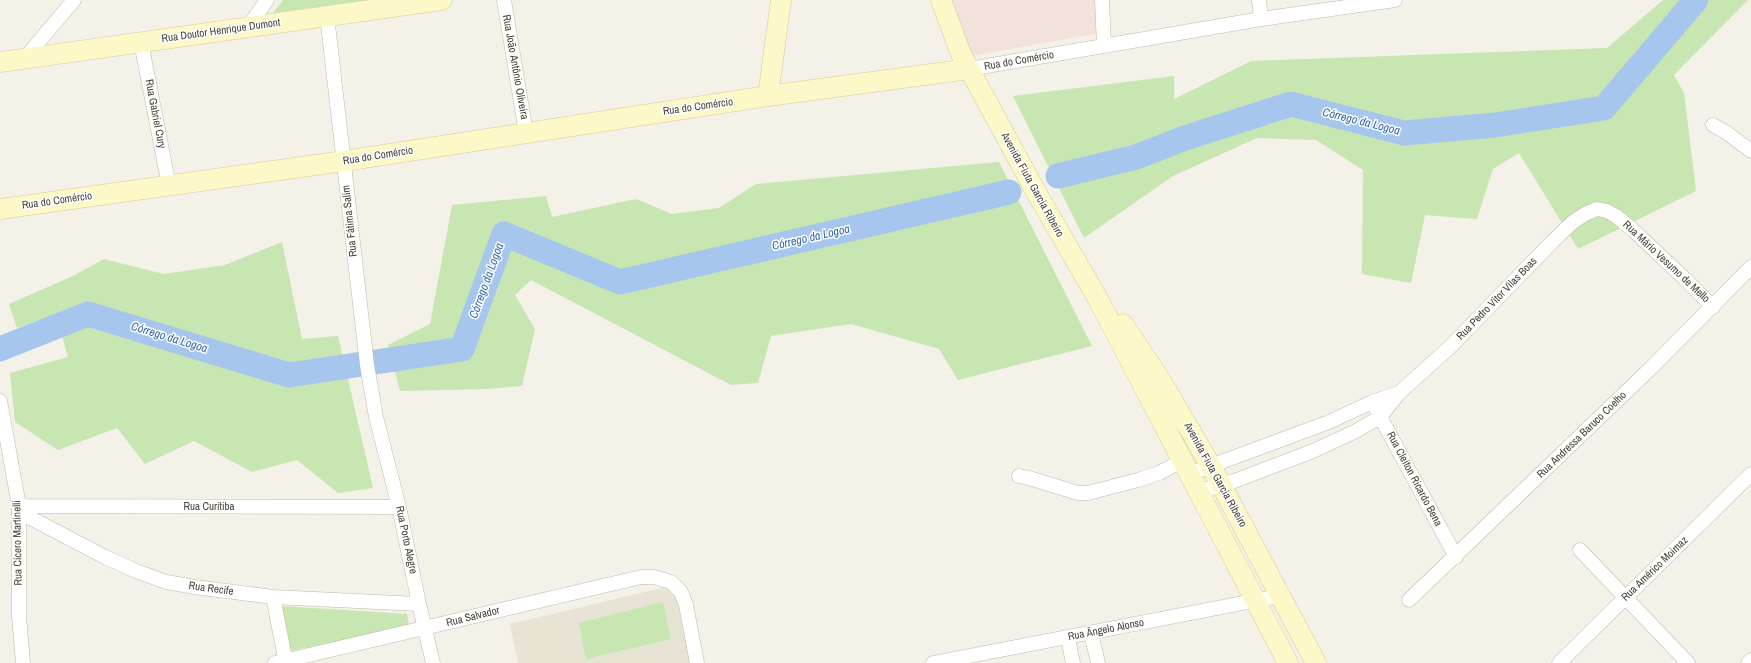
<!DOCTYPE html>
<meta charset="utf-8">
<style>
body{margin:0}
canvas{display:block;background:#f3f1e8}
</style>
<canvas width="1751" height="663"></canvas>
<script>
const context = document.querySelector('canvas').getContext('2d');
context.lineJoin = 'round';
function fillPath(path, color) { context.fillStyle = color; context.fill(path, 'evenodd'); }
const poly = rows => new Path2D(rows.map(r => 'M' + r).join(''));
function strokePath(path, color, width, dash) { context.strokeStyle = color; context.lineWidth = width; context.lineCap = dash ? 'butt' : 'round'; context.setLineDash(dash || []); context.stroke(path); }
function write(font, color, halo, rows, align = 'center') {
  context.font = font + ' "Archivo Narrow",sans-serif'; context.lineWidth = 3; context.setLineDash([]); context.textBaseline = 'middle'; context.strokeStyle = halo; context.fillStyle = color; for (const [text, x, y, turn = 0] of rows) {
    context.save(); context.translate(x, y); context.rotate((+turn || 0) * Math.PI / 180); context.textAlign = isNaN(turn) ? turn : align; if (halo) context.strokeText(text, 0, 0); context.fillText(text, 0, 0); context.restore();
  }
}
fillPath(poly([
 [674,585,693,663,518,663,510,624]
]), '#e7e4d6');
fillPath(poly([
 [948,0,1095,0,1100,33,965,57]
]), '#f3e2db');
fillPath(poly([
 [283,0,367,0,273,13],
 [1663,0,1748,0,1674,75,1684,93,1696,191,1578,249,1519,153,1493,169,1477,219,1425,215,1411,283,1362,274,1363,170,1316,140,1257,138,1173,176,1084,238,1013,96,1174,76,1174,99,1251,61,1607,48],
 [999,162,1092,346,958,380,939,349,851,324,771,336,758,383,731,385,531,280,515,295,535,329,522,386,486,389,400,391,388,345,430,324,452,205,546,196,552,217,636,199,672,214,719,208,756,184],
 [282,242,302,339,338,336,373,488,338,493,297,460,252,472,194,441,145,464,117,428,58,450,15,422,10,373,68,357,56,314,17,328,9,304,73,276,104,259,164,274,225,265],
 [663,602,671,639,586,659,579,623],
 [280,606,407,614,409,626,286,652]
]), '#c7e6b2');
strokePath(poly([
 [1058,176,1136,157,1185,138,1291,104,1404,133,1495,125,1604,108,1696,0],
 [0,349,88,314,289,375,462,349,504,234,620,282,1009,192]
]), '#a6c6ee', 25);
const street = poly([
 [504,0,526,133],
 [1102,0,1104,46],
 [1259,0,1261,19],
 [327,16,367,365,376,417,399,507,419,604,433,663],
 [248,27,267,0],
 [141,42,169,186],
 [25,58,74,0],
 [969,69,1261,19,1395,0],
 [1713,125,1727,133,1751,151],
 [0,401,19,506,19,616,23,663],
 [1376,409,1456,557],
 [1189,474,1329,422,1372,402,1399,393],
 [1019,476,1029,478,1078,493,1088,493,1138,480,1159,473,1182,461],
 [1198,492,1237,480,1313,451,1356,431,1380,417,1399,393,1451,346,1553,241,1573,222,1585,214,1597,209,1607,211,1616,216,1632,229,1685,279,1713,307],
 [19,506,399,507],
 [19,512,105,557,136,571,166,582,195,587,273,597,419,604],
 [1580,550,1688,663],
 [273,597,286,663],
 [1409,600,1651,368,1751,267],
 [1091,633,1098,663],
 [1068,638,1073,663],
 [275,663,641,577,654,577,671,582,681,592,686,605,697,663],
 [933,663,1279,596],
 [1559,663,1751,474],
 [1748,663,1751,660]
]);
const secondary = poly([
 [941,0,961,54,1036,192,1098,299,1288,663],
 [0,62,442,0],
 [768,96,781,0],
 [0,209,344,161,768,96,969,69],
 [1123,324,1158,376,1211,466,1316,663]
]);
strokePath(street, '#bebbaa', 15);
strokePath(secondary, '#d2cb99', 21);
strokePath(street, '#fff', 14);
strokePath(secondary, '#fdf8c8', 20);
write('11px', '#464337', '#fff', [
 ["Rua Doutor Henrique Dumont",221,31,-8],
 ["Rua do Comércio",1019,61,-10],
 ["Rua João Antônio Oliveira",515,67,80],
 ["Rua do Comércio",698,107,-8],
 ["Rua Gabriel Cury",155,114,79],
 ["Rua do Comércio",378,156,-9],
 ["Avenida Fiuta Garcia Ribeiro",1032,185,61],
 ["Rua do Comércio",57,201,-8],
 ["Rua Fátima Salim",350,221,-96],
 ["Rua Mário Vesumo de Mello",1666,262,43],
 ["Rua Pedro Vitor Vilas Boas",1497,299,-46],
 ["Rua Andressa Baruco Coelho",1582,435,-44],
 ["Avenida Fiuta Garcia Ribeiro",1215,475,61],
 ["Rua Cleiton Ricardo Bena",1414,479,62],
 ["Rua Curitiba",209,507],
 ["Rua Porto Alegre",406,540,78],
 ["Rua Cícero Martinelli",18,543,-91],
 ["Rua Américo Moimaz",1655,569,-44],
 ["Rua Recife",211,589,8],
 ["Rua Salvador",473,617,-14],
 ["Rua Ângelo Alonso",1106,630,-11]
]);
write('italic 12px', '#3368af', '#fff', [
 ["Córrego da Logoa",1361,122,14],
 ["Córrego da Logoa",811,238,-13],
 ["Córrego da Logoa",487,281,-70],
 ["Córrego da Logoa",169,338,17]
]);
</script>
